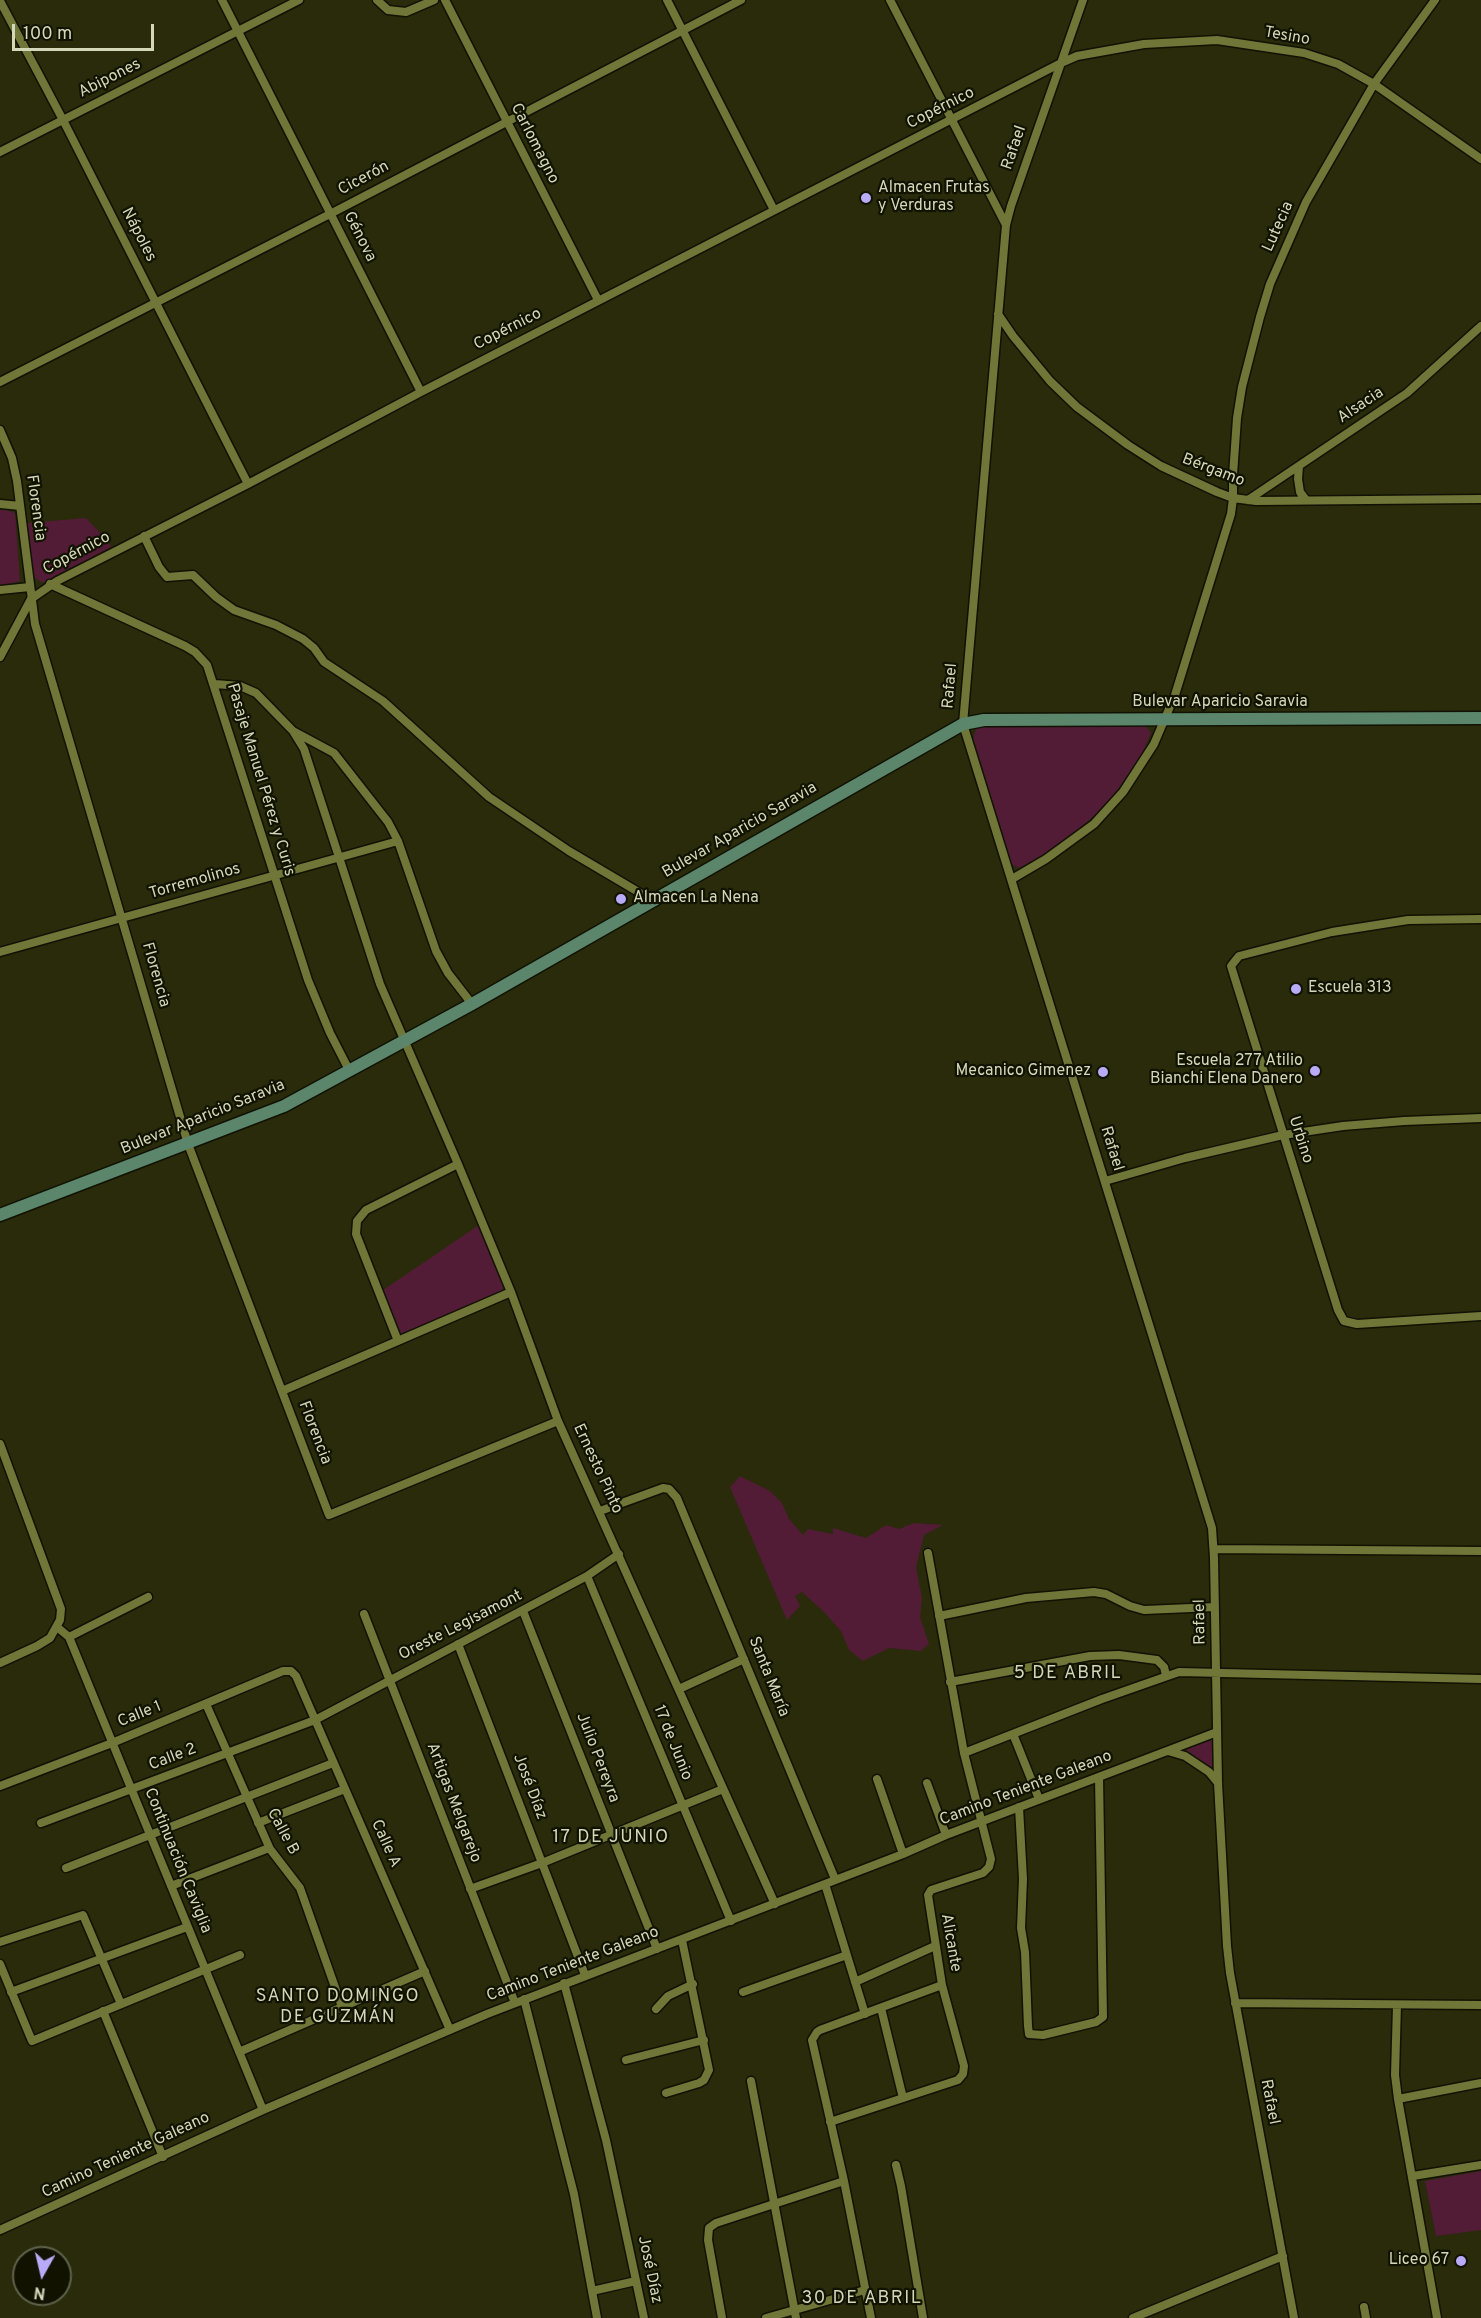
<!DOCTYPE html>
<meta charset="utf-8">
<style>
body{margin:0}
#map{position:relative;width:1481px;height:2318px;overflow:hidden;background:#292b0a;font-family:Overpass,sans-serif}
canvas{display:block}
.north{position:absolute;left:12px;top:2246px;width:60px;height:60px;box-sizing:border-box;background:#111300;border:2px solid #5f614a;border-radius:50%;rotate:188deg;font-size:16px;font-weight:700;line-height:24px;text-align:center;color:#d4d7b8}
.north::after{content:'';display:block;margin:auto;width:21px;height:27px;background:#b9abf7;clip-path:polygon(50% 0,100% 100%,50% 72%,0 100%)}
.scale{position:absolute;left:12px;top:24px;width:142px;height:27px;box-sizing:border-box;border:3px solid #d4d7b8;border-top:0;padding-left:8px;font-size:18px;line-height:21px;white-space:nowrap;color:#d4d7b8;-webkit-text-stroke:4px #111300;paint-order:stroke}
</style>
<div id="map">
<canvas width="1481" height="2318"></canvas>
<div class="north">N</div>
<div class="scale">100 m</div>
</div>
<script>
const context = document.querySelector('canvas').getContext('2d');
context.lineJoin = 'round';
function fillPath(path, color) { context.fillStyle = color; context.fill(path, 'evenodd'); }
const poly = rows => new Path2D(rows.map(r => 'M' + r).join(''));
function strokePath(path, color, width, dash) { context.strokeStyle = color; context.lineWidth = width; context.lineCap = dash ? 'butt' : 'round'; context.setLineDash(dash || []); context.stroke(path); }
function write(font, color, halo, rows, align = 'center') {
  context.font = font + ' Overpass,sans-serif'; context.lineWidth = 4.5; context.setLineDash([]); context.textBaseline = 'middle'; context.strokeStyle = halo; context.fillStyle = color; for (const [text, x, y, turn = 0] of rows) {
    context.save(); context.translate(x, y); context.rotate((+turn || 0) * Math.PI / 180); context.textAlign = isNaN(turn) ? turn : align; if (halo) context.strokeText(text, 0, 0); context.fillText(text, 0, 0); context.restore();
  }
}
fillPath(poly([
 [4,509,15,513,20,581,0,586,0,510],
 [86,518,108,541,111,547,49,582,41,582,35,578,32,574,28,523],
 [990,725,1145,725,1151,733,1142,754,1107,805,1057,847,1019,868,1011,864,974,741,974,735,976,730,981,726],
 [479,1225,503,1283,502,1292,400,1334,383,1290],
 [740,1476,770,1491,782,1503,789,1519,803,1535,808,1529,833,1534,833,1528,866,1538,886,1525,899,1529,914,1523,943,1525,924,1535,916,1567,922,1598,920,1617,929,1644,921,1651,889,1648,863,1661,849,1650,841,1631,824,1612,802,1592,795,1596,800,1606,787,1620,730,1487],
 [1210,1739,1214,1742,1215,1765,1212,1768,1187,1751,1187,1748],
 [1481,2171,1481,2230,1436,2236,1425,2181]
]), '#521c36');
const street = poly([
 [222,0,421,392],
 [377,0,388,10,406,12,434,0],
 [445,0,598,300],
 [667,0,774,210],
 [890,0,1006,225],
 [1083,0,1011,206,1006,225,963,724,1212,1528,1214,1558,1218,1783,1227,1946,1230,1973,1294,2318],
 [0,1,63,120,248,484],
 [0,152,299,0],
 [998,314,1013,336,1050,381,1077,407,1128,445,1161,466,1217,492,1233,498,1256,501,1481,499],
 [0,382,330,214,741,0],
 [0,430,12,458,17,481,35,624,188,1144,329,1515,558,1421],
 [1299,466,1298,479,1300,492,1306,500],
 [1248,500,1407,393,1481,326],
 [0,504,20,506],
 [144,536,159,567,167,577,193,575,216,597,234,610,276,625,303,639,314,648,324,662,383,701,489,797,569,851,640,893,649,902],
 [50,584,185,646,195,652,207,665,308,980,330,1033,349,1070],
 [0,590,30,587],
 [0,657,31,599,57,581,248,484,421,392,1061,63,1077,56,1144,44,1217,40,1304,53,1338,64,1374,84,1481,159],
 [215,684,240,686,256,693,293,731,334,753,388,822,398,841,436,951,448,973,472,1004],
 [293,731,304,749,380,984,458,1164,511,1292,558,1421,775,1904],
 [1012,879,1046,859,1094,824,1123,792,1154,744,1175,695,1231,514,1233,498,1233,475,1237,418,1242,387,1260,317,1270,284,1306,202,1374,84,1435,0],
 [1481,919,1408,920,1332,932,1239,956,1231,966,1338,1310,1344,1321,1357,1324,1481,1316],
 [0,952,398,841],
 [1105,1181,1185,1158,1283,1135,1343,1126,1404,1121,1481,1118],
 [398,1341,356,1234,357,1221,366,1210,458,1164],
 [282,1391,511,1292],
 [0,1444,61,1609,60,1620,50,1638,37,1646,0,1663],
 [600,1511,663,1488,669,1489,677,1498,835,1879],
 [1214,1549,1481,1551],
 [587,1576,731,1921],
 [523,1611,657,1949],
 [364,1614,515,2003],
 [939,1616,1026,1598,1094,1592,1106,1594,1130,1606,1144,1610,1215,1607],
 [57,1627,69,1637,263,2110],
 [69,1637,148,1597],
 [458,1644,585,1975],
 [950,1682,1090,1656,1119,1655,1157,1660,1164,1667,1166,1675],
 [679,1689,744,1659],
 [206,1704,270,1849,300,1888,342,2007],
 [1013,1734,1039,1799],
 [1168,1751,1185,1756,1209,1772,1218,1783],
 [964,1753,1102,1699,1179,1672,1481,1679],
 [877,1779,903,1854],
 [927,1783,946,1835],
 [0,1786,112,1743,283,1671,291,1671,296,1676,450,2030],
 [1019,1807,1023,1879,1021,1928,1025,1952,1028,2026,1029,2034,1043,2035,1096,2022,1103,2017,1099,1777],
 [41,1823,315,1720,587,1576,619,1554],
 [258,1823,345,1789],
 [66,1868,333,1763],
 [825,1884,865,2014],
 [171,1886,269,1848],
 [470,1889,542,1863,723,1789],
 [0,1942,83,1915,121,2004],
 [0,1964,32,2041,240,1955],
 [855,1982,935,1946],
 [564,1983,606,2140,644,2318],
 [11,1992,187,1927],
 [743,1992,847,1955],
 [524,1999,574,2194,597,2318],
 [1235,2003,1481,2005],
 [1397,2005,1395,2075,1398,2099,1437,2318],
 [881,2008,903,2098],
 [656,2009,668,1996,693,1984],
 [103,2011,163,2157],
 [239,2052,425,1971],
 [626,2060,704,2040],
 [751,2081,796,2318],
 [666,2093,699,2083,704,2080,709,2070,682,1940],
 [1398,2099,1481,2083],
 [830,2122,958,2080,963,2074,964,2066,942,1985,928,1895,931,1890,983,1873,989,1867,991,1859,964,1753,928,1553],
 [896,2165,901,2186,923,2318],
 [1413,2176,1481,2165],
 [0,2230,263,2110,487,2014,903,1854,946,1835,1217,1732],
 [592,2291,636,2281],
 [1364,2307,1366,2318],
 [722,2318,708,2240,709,2228,716,2223,844,2181],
 [766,2318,865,2290],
 [871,2318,844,2181,812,2040,817,2032,820,2030,942,1985],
 [1133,2318,1283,2256]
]);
const secondary = poly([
 [0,1215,284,1106,472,1004,963,724,984,720,1481,718]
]);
strokePath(street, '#111202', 11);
strokePath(secondary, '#111202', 15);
strokePath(street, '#707538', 8);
strokePath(secondary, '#5b866c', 12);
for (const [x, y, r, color] of [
 [866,198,6,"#b9abf7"],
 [621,899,6,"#b9abf7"],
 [1296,989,6,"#b9abf7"],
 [1315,1071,6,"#b9abf7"],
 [1103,1072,6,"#b9abf7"],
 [1461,2261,6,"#b9abf7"]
]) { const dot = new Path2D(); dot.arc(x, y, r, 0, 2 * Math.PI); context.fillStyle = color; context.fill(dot); strokePath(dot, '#111300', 2); }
write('16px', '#d4d7b8', '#111300', [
 ["Tesino",1287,37,10],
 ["Abipones",110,79,-27],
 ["Copérnico",941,109,-27],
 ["Carlomagno",534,144,63],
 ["Rafael",1015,148,-71],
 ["Cicerón",364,179,-28],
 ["Lutecia",1279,227,-66],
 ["Nápoles",138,235,63],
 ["Génova",359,237,63],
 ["Copérnico",508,330,-27],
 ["Alsacia",1361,406,-34],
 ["Bérgamo",1213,471,21],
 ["Florencia",35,508,82],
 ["Copérnico",77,554,-28],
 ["Rafael",951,686,-85],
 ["Bulevar Aparicio Saravia",1220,703],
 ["Pasaje Manuel Pérez y Curis",260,780,73],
 ["Bulevar Aparicio Saravia",740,831,-30],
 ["Torremolinos",195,882,-16],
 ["Florencia",155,975,74],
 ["Bulevar Aparicio Saravia",203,1118,-22],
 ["Urbino",1300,1140,72],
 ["Rafael",1111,1149,73],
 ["Florencia",314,1433,69],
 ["Ernesto Pinto",597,1469,65],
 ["Rafael",1201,1622,-91],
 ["Oreste Legisamont",461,1626,-27],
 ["Santa María",768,1677,68],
 ["Calle 1",140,1715,-22],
 ["17 de Junio",672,1743,68],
 ["Calle 2",173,1758,-21],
 ["Julio Pereyra",597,1758,69],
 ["José Díaz",529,1787,69],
 ["Camino Teniente Galeano",1026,1789,-21],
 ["Artigas Melgarejo",453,1803,69],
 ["Calle B",282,1832,62],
 ["Calle A",385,1844,66],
 ["Continuación Caviglia",177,1861,68],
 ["Alicante",950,1943,80],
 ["Camino Teniente Galeano",573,1965,-21],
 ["Rafael",1269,2102,79],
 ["Camino Teniente Galeano",126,2156,-25],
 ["José Díaz",649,2270,78]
]);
write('16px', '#d4d7b8', '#111300', [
 ["Almacen Frutas",878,189],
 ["y Verduras",878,207],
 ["Almacen La Nena",633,899],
 ["Escuela 313",1308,989],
 ["Escuela 277 Atilio",1303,1062,"right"],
 ["Bianchi Elena Danero",1303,1080,"right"],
 ["Mecanico Gimenez",1091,1072,"right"],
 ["Liceo 67",1449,2261,"right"]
], 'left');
context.letterSpacing = '1.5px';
write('18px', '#d4d7b8', '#111300', [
 ["5 DE ABRIL",1068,1674],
 ["17 DE JUNIO",611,1838],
 ["SANTO DOMINGO",338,1997],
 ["DE GUZMÁN",338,2018],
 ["30 DE ABRIL",862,2299]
]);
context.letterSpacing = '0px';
</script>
